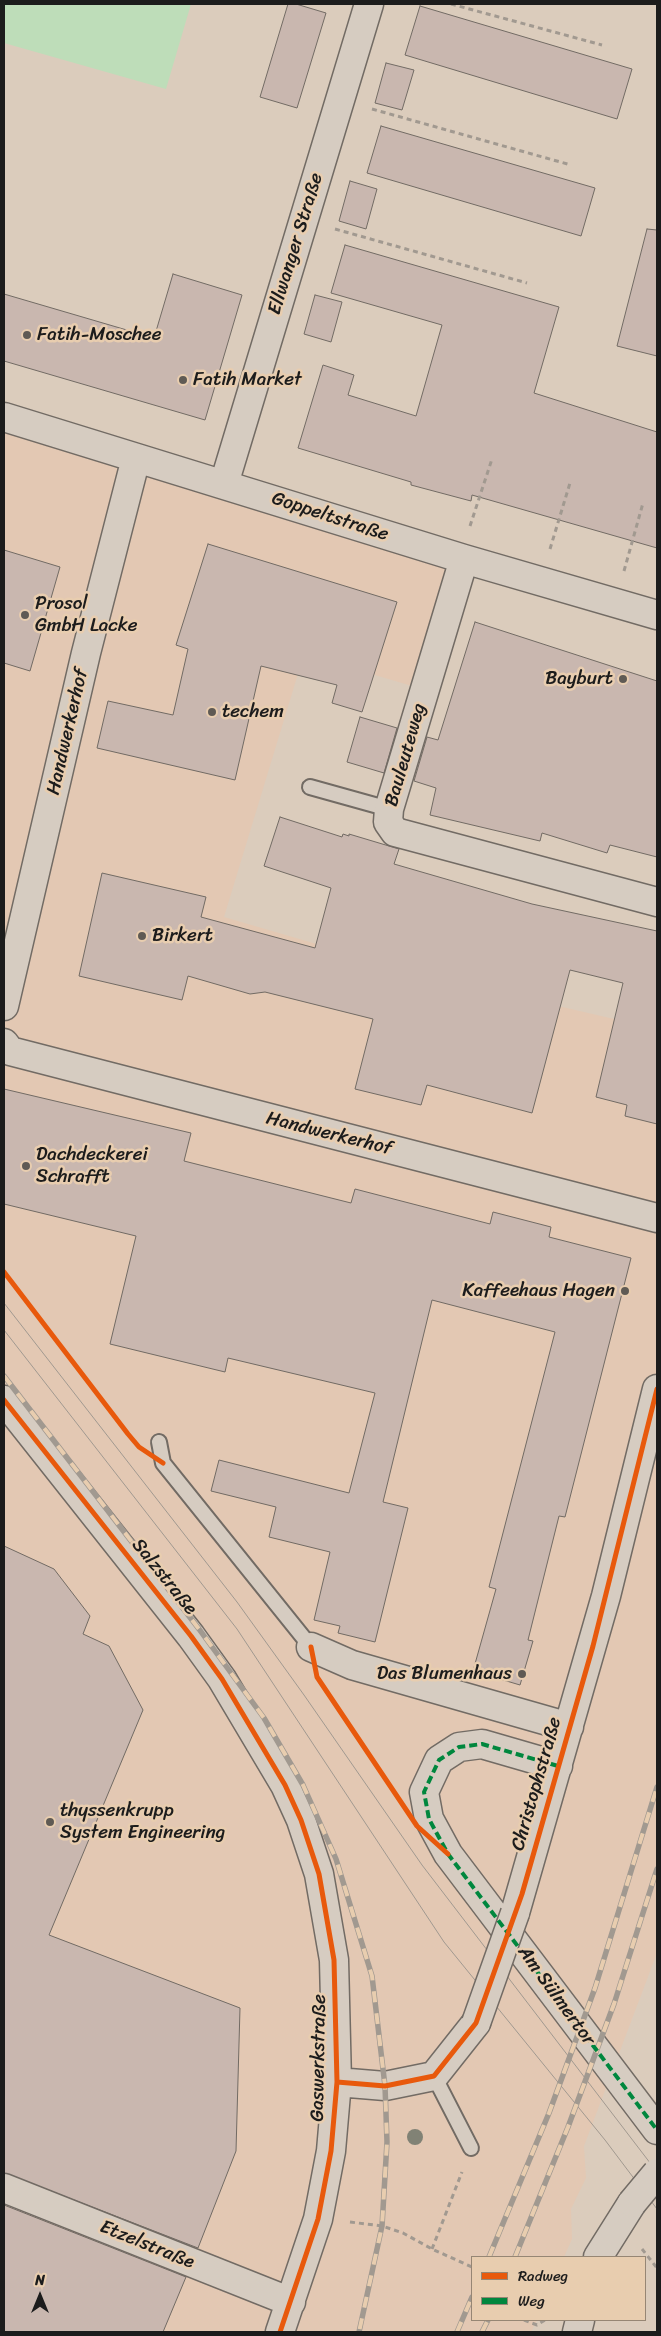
<!DOCTYPE html>
<meta charset="utf-8">
<style>
body{margin:0}
#map{position:relative;width:661px;height:2336px;overflow:hidden;background:#dbccbc;font-family:Sriracha,sans-serif}
canvas{display:block}
.frame{position:absolute;inset:0;border:5px solid #1c1c1c;pointer-events:none}
.legend{position:absolute;left:471px;top:2256px;width:175px;height:65px;box-sizing:border-box;background:#e8cdaf;border:1px solid #968674;margin:0;padding:6px 9px;list-style:none;font-size:15px;color:#1c1c1c}
.legend li{display:flex;align-items:center;gap:10px;height:25px}
.legend b{width:25px;border:1px solid #968674}
.north{position:absolute;left:15px;top:2271px;width:50px;height:50px;-webkit-text-stroke:4px #e8cdaf;paint-order:stroke;rotate:0deg;font-size:14px;font-weight:700;line-height:20px;text-align:center;color:#1c1c1c}
.north::after{content:'';display:block;margin:auto;width:18px;height:22px;background:#1c1c1c;clip-path:polygon(50% 0,100% 100%,50% 72%,0 100%)}
</style>
<div id="map">
<canvas width="661" height="2336"></canvas>
<div class="frame"></div>
<ul class="legend">
<li><b style="height:6px;background:#e8590c"></b>Radweg</li>
<li><b style="height:6px;background:#00873e"></b>Weg</li>
</ul>
<div class="north">N</div>
</div>
<script>
const context = document.querySelector('canvas').getContext('2d');
context.lineJoin = 'round';
function fillPath(path, color) { context.fillStyle = color; context.fill(path, 'evenodd'); }
const poly = rows => new Path2D(rows.map(r => 'M' + r).join(''));
function strokePath(path, color, width, dash) { context.strokeStyle = color; context.lineWidth = width; context.lineCap = dash ? 'butt' : 'round'; context.setLineDash(dash || []); context.stroke(path); }
function write(font, color, halo, rows, align = 'center') {
  context.font = font + ' Sriracha,sans-serif'; context.lineWidth = 5; context.setLineDash([]); context.textBaseline = 'middle'; context.strokeStyle = halo; context.fillStyle = color; for (const [text, x, y, turn = 0] of rows) {
    context.save(); context.translate(x, y); context.rotate((+turn || 0) * Math.PI / 180); context.textAlign = isNaN(turn) ? turn : align; if (halo) context.strokeText(text, 0, 0); context.fillText(text, 0, 0); context.restore();
  }
}
fillPath(poly([
 [4,412,451,568,412,686,304,654,224,917,416,973,657,1029,657,1953,584,2146,586,2178,571,2209,572,2239,564,2257,472,2257,472,2320,537,2320,531,2332,4,2332]
]), '#e3c8b3');
fillPath(poly([
 [4,4,191,4,166,89,4,43]
]), '#beddb9');
const building = poly([
 [288,4,296,4,326,13,297,108,260,97,288,4],
 [420,6,632,69,617,119,405,55,420,6],
 [386,63,414,70,402,110,375,103,386,63],
 [381,126,595,188,581,236,367,173,381,126],
 [350,181,377,189,366,229,339,221,350,181],
 [647,229,657,230,657,356,617,346,647,229],
 [345,245,559,307,534,393,657,432,657,548,472,495,471,501,411,485,411,482,298,448,323,365,354,375,348,395,416,416,442,325,331,293,345,245],
 [173,274,242,295,205,420,4,361,4,294,154,338,173,274],
 [315,295,342,302,331,342,304,334,315,295],
 [208,544,397,602,362,712,332,703,337,685,261,666,235,780,97,748,108,701,173,715,188,649,176,645,208,544],
 [4,550,60,567,30,671,4,663,4,550],
 [475,622,657,681,657,857,610,845,607,853,542,833,540,841,430,815,436,788,414,781,427,737,438,740,475,622],
 [360,717,397,728,384,773,347,762,360,717],
 [280,817,342,837,343,834,349,836,349,834,399,849,394,864,532,904,657,931,657,1124,625,1116,627,1105,596,1097,623,983,570,970,532,1113,427,1085,421,1105,355,1089,373,1019,265,992,250,994,188,976,182,1000,79,976,102,873,206,897,201,917,315,948,331,888,264,866,280,817],
 [4,1089,191,1133,184,1161,351,1203,355,1189,490,1224,493,1212,551,1227,549,1237,631,1258,565,1517,559,1516,528,1640,533,1641,520,1685,473,1671,496,1589,489,1587,555,1332,432,1300,383,1502,408,1508,375,1642,338,1633,340,1626,314,1620,330,1552,269,1537,276,1507,211,1491,219,1460,349,1493,375,1393,228,1358,225,1372,110,1344,136,1236,4,1204,4,1089],
 [4,1546,54,1569,90,1616,83,1634,109,1646,143,1710,49,1935,240,2008,236,2151,198,2248,4,2173,4,1546],
 [4,2205,186,2277,163,2332,4,2332,4,2205]
]);
fillPath(building, '#c9b7af');
strokePath(building, '#726b64', 1);
const service = poly([
 [310,787,389,809],
 [159,1442,163,1463,311,1647],
 [434,2076,471,2148]
]);
const minor = poly([
 [4,417,464,559,657,615],
 [224,484,369,4],
 [464,559,389,809,388,822,395,832,657,902],
 [4,1006,86,653,136,458],
 [4,1043,10,1051,657,1218],
 [4,1400,191,1636,222,1679,285,1785,301,1820,319,1874,334,1960,337,2082,331,2151,318,2219,280,2332],
 [311,1647,352,1665,569,1727],
 [558,1766,482,1744,459,1747,439,1760,424,1792,429,1819,448,1854,657,2130],
 [515,1913,606,1596,657,1389],
 [337,2082,385,2086,434,2076,476,2023],
 [4,2188,291,2302],
 [598,2257,632,2203],
 [577,2332,580,2320]
]);
strokePath(service, '#726b64', 18);
strokePath(minor, '#726b64', 31);
strokePath(poly([
 [451,4,602,45],
 [372,109,571,165],
 [335,229,527,283],
 [470,526,492,459],
 [550,549,570,483],
 [624,571,643,503],
 [350,2222,382,2226,403,2233,432,2249,472,2267],
 [432,2249,462,2172],
 [642,2249,657,2268],
 [524,2320,537,2325,545,2320]
]), '#a19990', 3, [5, 4]);
strokePath(service, '#d6ccc1', 14);
strokePath(minor, '#d6ccc1', 28);
strokePath(poly([
 [4,1303,237,1602,304,1695,422,1865,657,2172],
 [4,1330,237,1629,444,1942,605,2140,657,2209]
]), '#a19990', 1);
const rail = poly([
 [4,1376,199,1629,264,1718,303,1785,336,1859,372,1976,385,2086,387,2142,382,2226,359,2332],
 [489,2257,549,2113,595,1988,657,1787],
 [515,2257,568,2127,614,2004,657,1869],
 [457,2332,472,2297],
 [482,2332,488,2320]
]);
strokePath(rail, '#a19990', 5.5);
strokePath(rail, '#e8cdaf', 4, [11]);
const minorBridge = poly([
 [476,2023,515,1913],
 [632,2203,657,2173]
]);
strokePath(minorBridge, '#726b64', 31, []);
strokePath(minorBridge, '#d6ccc1', 28);
strokePath(poly([
 [558,1766,482,1744,459,1747,439,1760,424,1792,429,1819,448,1854,657,2130]
]), '#00873e', 4, [8, 4]);
strokePath(poly([
 [4,1272,128,1434,139,1447,163,1463],
 [4,1400,191,1636,222,1679,285,1785,301,1820,319,1874,334,1960,337,2082,331,2151,318,2219,280,2332],
 [311,1647,317,1677,417,1826,448,1854],
 [337,2082,385,2086,434,2076,476,2023,522,1894,593,1646,657,1389]
]), '#e8590c', 5);
context.fillStyle = '#818275';
for (const [x, y] of [
 [415,2137]
]) { context.beginPath(); context.arc(x, y, 8, 0, 2 * Math.PI); context.fill(); }
for (const [x, y, r, color] of [
 [27,335,5,"#5f5a54"],
 [183,380,5,"#5f5a54"],
 [25,615,5,"#5f5a54"],
 [623,679,5,"#5f5a54"],
 [212,712,5,"#5f5a54"],
 [142,936,5,"#5f5a54"],
 [26,1166,5,"#5f5a54"],
 [625,1291,5,"#5f5a54"],
 [522,1674,5,"#5f5a54"],
 [50,1822,5,"#5f5a54"]
]) { const dot = new Path2D(); dot.arc(x, y, r, 0, 2 * Math.PI); context.fillStyle = color; context.fill(dot); strokePath(dot, '#e8cdaf', 2); }
write('19px', '#1c1c1c', '#e8cdaf', [
 ["Ellwanger Straße",296,244,-73],
 ["Goppeltstraße",330,517,18],
 ["Handwerkerhof",68,732,-77],
 ["Bauleuteweg",406,755,-74],
 ["Handwerkerhof",329,1134,14],
 ["Salzstraße",164,1577,51],
 ["Christophstraße",537,1784,-74],
 ["Am Sülmertor",556,1996,54],
 ["Gaswerkstraße",319,2058,-89],
 ["Etzelstraße",147,2245,22]
]);
write('19px', '#1c1c1c', '#e8cdaf', [
 ["Fatih-Moschee",37,335],
 ["Fatih Market",193,380],
 ["Prosol",35,604],
 ["GmbH Lacke",35,626],
 ["Bayburt",613,679,"right"],
 ["techem",222,712],
 ["Birkert",152,936],
 ["Dachdeckerei",36,1155],
 ["Schrafft",36,1177],
 ["Kaffeehaus Hagen",615,1291,"right"],
 ["Das Blumenhaus",512,1674,"right"],
 ["thyssenkrupp",60,1811],
 ["System Engineering",60,1833]
], 'left');
</script>
